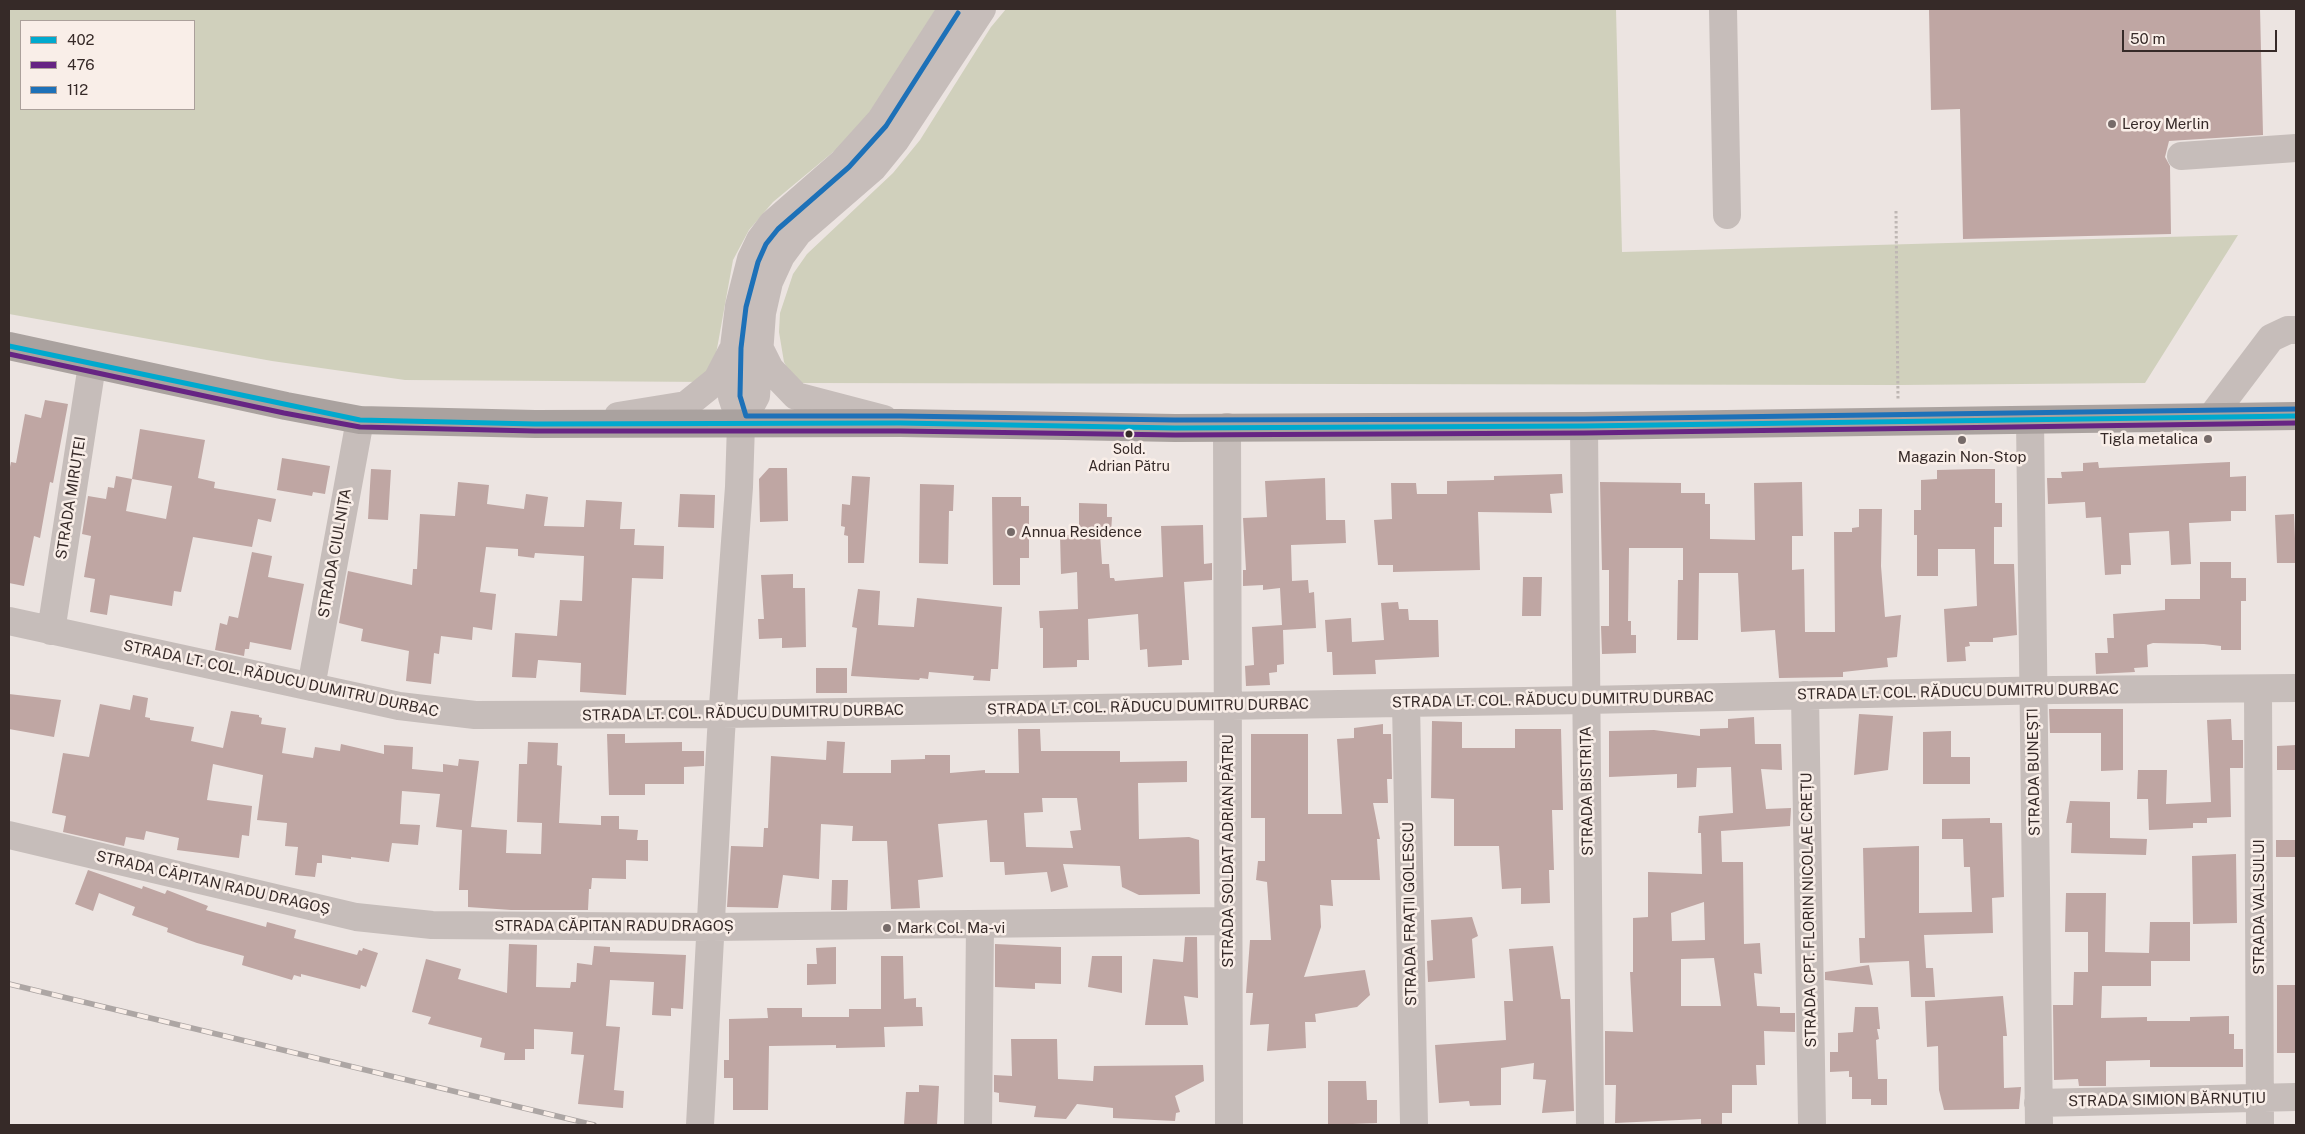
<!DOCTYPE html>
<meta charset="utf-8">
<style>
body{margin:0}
#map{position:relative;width:2305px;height:1134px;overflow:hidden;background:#ece4e1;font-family:"Public Sans",sans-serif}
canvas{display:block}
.frame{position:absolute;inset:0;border:10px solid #362a28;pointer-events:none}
.legend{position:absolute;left:20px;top:20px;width:175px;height:90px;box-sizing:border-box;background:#f9eee8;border:1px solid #aba09b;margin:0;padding:6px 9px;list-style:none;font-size:15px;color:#362a28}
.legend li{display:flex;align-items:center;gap:10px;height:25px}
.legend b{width:25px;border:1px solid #aba09b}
.scale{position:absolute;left:2122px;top:30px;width:155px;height:22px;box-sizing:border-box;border:2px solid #362a28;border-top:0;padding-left:6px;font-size:15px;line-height:18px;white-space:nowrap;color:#362a28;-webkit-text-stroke:4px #f9eee8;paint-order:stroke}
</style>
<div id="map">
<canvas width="2305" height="1134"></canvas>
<div class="frame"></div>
<ul class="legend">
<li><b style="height:6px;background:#00a9ce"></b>402</li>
<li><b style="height:6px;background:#662483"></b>476</li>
<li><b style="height:6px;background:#1d71b8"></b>112</li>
</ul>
<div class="scale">50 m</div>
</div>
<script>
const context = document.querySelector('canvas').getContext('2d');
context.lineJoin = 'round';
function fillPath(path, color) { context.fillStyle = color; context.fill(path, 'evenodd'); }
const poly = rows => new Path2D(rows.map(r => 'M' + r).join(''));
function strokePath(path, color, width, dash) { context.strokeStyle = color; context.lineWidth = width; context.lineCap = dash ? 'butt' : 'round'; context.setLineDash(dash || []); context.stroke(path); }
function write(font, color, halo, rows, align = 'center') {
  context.font = font + ' "Public Sans",sans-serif'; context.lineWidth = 5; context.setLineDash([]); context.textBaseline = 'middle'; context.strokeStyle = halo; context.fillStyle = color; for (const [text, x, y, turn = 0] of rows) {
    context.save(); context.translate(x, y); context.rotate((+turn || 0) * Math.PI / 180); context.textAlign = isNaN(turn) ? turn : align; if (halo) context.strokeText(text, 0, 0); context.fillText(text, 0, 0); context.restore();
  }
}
fillPath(poly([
 [9,9,936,9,868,116,838,148,773,202,749,230,733,260,711,382,405,380,272,361,9,314],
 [21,21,194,21,194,109,21,109],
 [1006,9,1616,9,1622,252,2238,235,2145,383,1898,385,801,383,791,375,784,362,779,332,780,313,793,274,807,254,893,173,920,140,991,27]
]), '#d0d0bc');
fillPath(poly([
 [1929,9,2260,9,2263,135,2169,141,2165,157,2170,166,2171,234,1963,239,1960,109,1931,110],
 [45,400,68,404,53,483,50,482,40,538,34,536,24,586,9,583,9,472,11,462,16,463,25,414,41,418],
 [140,429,205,440,198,478,215,482,214,488,276,499,271,522,258,519,252,547,193,537,181,592,174,591,172,606,110,595,107,615,90,612,95,579,84,577,91,536,82,534,88,496,106,499,108,487,114,488,116,476,132,479],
 [132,479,172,486,166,519,126,511],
 [282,458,330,466,325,494,313,492,312,496,277,490],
 [2098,462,2099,468,2230,462,2230,477,2246,476,2246,511,2231,511,2231,521,2189,523,2191,564,2171,565,2169,531,2129,533,2131,565,2121,565,2121,574,2105,575,2101,517,2086,518,2085,502,2048,504,2047,478,2062,478,2061,472,2083,471,2083,463],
 [769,468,787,468,788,521,760,522,759,479],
 [371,469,391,470,388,520,368,519],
 [1976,469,1995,469,1995,503,2002,503,2002,527,1994,527,1994,564,2014,564,2017,635,1993,638,1993,642,1969,642,1970,646,1965,647,1966,661,1947,662,1944,609,1977,606,1975,549,1938,549,1938,576,1917,576,1917,535,1914,535,1914,510,1921,510,1921,480,1937,479,1937,470],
 [1562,474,1563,493,1550,494,1552,513,1478,512,1480,570,1393,572,1393,565,1378,565,1374,520,1392,519,1391,483,1416,483,1417,494,1447,494,1447,481,1494,480,1494,476],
 [852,476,870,477,864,563,848,563,848,536,844,535,845,527,841,526,842,504,850,505],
 [1325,478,1326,520,1345,520,1346,543,1291,545,1292,581,1308,580,1309,593,1314,592,1316,628,1283,630,1284,664,1277,665,1277,672,1269,673,1270,685,1246,686,1245,666,1254,665,1252,627,1282,625,1280,588,1263,590,1263,585,1243,586,1243,570,1246,570,1243,518,1267,517,1265,481],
 [458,482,489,485,487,504,524,509,526,494,548,497,544,526,584,527,586,500,622,502,620,529,635,529,634,545,664,546,663,579,632,578,626,695,580,692,581,663,538,660,536,678,512,677,515,633,557,636,560,600,582,601,584,556,535,553,534,558,518,556,518,549,486,547,480,592,496,594,492,630,473,627,472,640,441,636,439,654,434,653,431,684,406,681,409,651,361,641,363,629,339,623,348,571,412,585,413,569,417,569,420,514,455,516],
 [1600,482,1681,483,1681,493,1705,493,1705,504,1710,504,1710,539,1755,540,1754,483,1802,482,1803,536,1792,536,1792,570,1804,569,1805,632,1835,632,1834,532,1852,532,1852,528,1859,527,1859,509,1882,509,1881,566,1885,617,1901,615,1897,657,1887,658,1888,667,1843,672,1843,677,1779,678,1775,630,1741,632,1738,573,1699,573,1698,640,1677,640,1678,580,1683,580,1683,548,1629,548,1628,621,1631,621,1631,635,1636,635,1636,653,1602,654,1601,626,1609,626,1609,570,1602,570],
 [920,484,954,485,953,511,949,511,948,564,919,563],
 [680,494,715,495,714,528,678,527],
 [992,497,1021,497,1021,506,1029,506,1029,558,1020,558,1020,585,993,585],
 [1079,503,1107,504,1107,517,1112,517,1111,533,1100,534,1102,564,1109,564,1110,578,1114,578,1115,581,1163,577,1161,526,1203,525,1204,564,1212,563,1212,580,1184,582,1189,660,1182,660,1182,665,1148,667,1147,649,1140,650,1138,614,1088,619,1089,660,1077,660,1077,667,1043,668,1043,628,1040,628,1039,611,1078,609,1077,572,1061,574,1060,535,1079,535],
 [2294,514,2296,563,2277,563,2275,515],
 [252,552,272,556,268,577,304,584,291,650,250,642,249,649,245,649,244,656,215,650,220,623,227,625,229,616,238,618],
 [2200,562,2231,562,2231,578,2246,578,2246,601,2241,601,2241,650,2221,650,2221,646,2204,644,2153,643,2147,645,2148,667,2134,668,2135,672,2096,674,2095,653,2108,653,2107,638,2114,638,2113,614,2165,610,2165,599,2200,599],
 [793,574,793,588,805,588,806,647,782,648,782,638,759,639,758,619,764,619,761,575],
 [1523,577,1542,577,1541,616,1522,616],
 [858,589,880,591,878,625,914,627,917,598,1002,607,998,669,991,669,990,681,973,680,974,676,929,672,928,679,920,678,919,680,851,676,857,628,852,627],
 [1398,602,1399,609,1408,609,1409,620,1438,620,1439,657,1375,660,1376,674,1333,675,1332,652,1327,652,1325,620,1351,618,1352,642,1384,640,1381,603],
 [816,668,847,668,847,693,816,693],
 [9,694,61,700,54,737,9,729],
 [133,695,148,698,145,717,150,718,150,720,194,727,191,741,223,748,231,711,259,715,259,717,262,718,261,724,286,728,282,753,313,758,315,747,340,751,341,744,384,754,384,745,413,747,412,769,443,772,443,764,458,766,459,759,479,761,471,827,507,830,506,853,541,854,542,823,517,822,519,764,527,764,528,742,558,743,557,765,562,766,559,823,601,825,601,816,619,816,619,829,638,830,637,840,648,840,648,861,626,860,626,879,592,878,591,889,589,889,588,910,511,910,468,907,468,890,459,890,462,830,436,827,440,794,402,791,400,824,420,825,418,845,392,843,389,862,351,857,351,859,322,855,322,863,317,863,315,877,295,875,298,847,285,846,287,823,257,820,263,775,213,764,207,800,252,806,249,836,242,835,239,858,177,850,179,838,146,831,144,840,126,837,124,846,63,832,66,816,52,813,63,753,89,757,100,704,130,710],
 [2049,709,2123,709,2123,770,2101,771,2101,733,2050,733],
 [1859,714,1893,716,1888,770,1854,775],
 [1754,717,1755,744,1781,744,1782,770,1761,769,1766,809,1791,808,1790,826,1721,831,1722,862,1743,862,1744,944,1760,943,1762,974,1754,973,1757,1006,1780,1007,1780,1013,1795,1013,1795,1032,1764,1031,1765,1065,1756,1065,1757,1085,1732,1085,1732,1113,1722,1113,1722,1125,1701,1125,1701,1119,1615,1123,1616,1085,1605,1085,1605,1031,1633,1032,1630,972,1633,972,1633,918,1648,917,1648,872,1702,874,1701,833,1698,833,1699,816,1733,813,1731,767,1697,768,1696,787,1677,788,1677,774,1609,777,1609,731,1654,730,1700,736,1700,729,1728,728,1728,719],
 [1704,902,1705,940,1672,941,1671,913],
 [1714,958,1721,1006,1681,1006,1681,959],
 [2231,719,2232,740,2243,740,2243,768,2230,768,2231,817,2207,818,2207,823,2193,823,2193,828,2149,830,2148,799,2137,799,2138,770,2167,770,2166,804,2211,802,2207,720],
 [1432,721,1462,722,1462,748,1515,748,1515,729,1561,729,1563,810,1552,810,1554,870,1549,870,1550,903,1521,904,1521,888,1502,889,1499,846,1454,846,1454,799,1431,798],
 [1383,724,1383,734,1391,734,1392,779,1387,779,1388,803,1373,803,1380,839,1377,839,1380,880,1331,880,1333,906,1320,905,1321,927,1304,977,1365,970,1370,995,1357,1007,1315,1014,1316,1022,1305,1022,1306,1048,1267,1051,1269,1024,1250,1025,1253,993,1246,993,1250,940,1271,940,1267,882,1256,880,1258,861,1265,861,1265,818,1251,818,1251,734,1308,734,1308,814,1342,814,1337,739,1354,738,1354,728],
 [1018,729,1040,729,1041,751,1120,751,1120,762,1187,761,1187,782,1138,783,1139,839,1189,837,1199,840,1200,894,1139,895,1122,887,1120,866,1063,864,1068,887,1051,892,1047,872,1005,875,1004,862,990,862,987,820,938,824,943,877,918,880,920,908,891,909,887,841,852,841,853,826,821,824,819,879,783,875,778,908,727,907,731,846,763,847,764,828,768,828,771,756,826,760,827,741,845,742,843,773,891,773,891,760,925,759,925,755,950,755,950,773,985,770,985,773,1019,773],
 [1042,798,1077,798,1081,830,1070,831,1073,848,1026,847,1024,813,1043,812],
 [1951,731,1951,757,1970,757,1970,784,1923,784,1923,732],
 [607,734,625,734,625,743,682,742,682,751,704,751,704,766,684,767,684,784,645,784,645,795,609,795],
 [2296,745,2296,770,2277,770,2277,746],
 [2070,801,2110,802,2110,838,2147,839,2146,855,2071,853,2072,823,2066,823],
 [1990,818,1990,823,2002,823,2004,897,1992,898,1993,933,1924,935,1926,968,1933,968,1935,997,1911,997,1909,961,1860,963,1859,938,1865,938,1863,848,1919,846,1919,913,1972,912,1970,867,1964,867,1963,839,1942,839,1942,819],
 [2276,840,2296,840,2296,857,2276,857],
 [2236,854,2237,923,2193,924,2192,856],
 [88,870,142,889,143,886,165,894,167,890,208,906,206,910,266,927,267,922,296,930,294,938,357,955,359,950,362,951,363,948,378,953,366,987,361,985,360,989,301,974,301,977,294,975,292,980,242,965,244,956,197,943,167,932,168,928,132,915,135,907,99,893,93,911,75,904],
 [832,880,848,880,847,910,831,910],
 [2066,893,2106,893,2105,952,2149,953,2150,922,2190,922,2190,961,2151,961,2151,986,2102,986,2101,1018,2147,1017,2147,1021,2190,1021,2190,1017,2229,1016,2229,1034,2234,1034,2234,1049,2243,1049,2243,1067,2150,1067,2150,1060,2106,1061,2106,1086,2079,1086,2078,1079,2054,1080,2053,1005,2073,1005,2074,972,2088,972,2088,932,2065,932],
 [1472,917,1478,936,1472,939,1475,978,1428,982,1427,961,1433,960,1431,920],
 [1185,937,1197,937,1198,998,1184,996,1188,1025,1145,1025,1153,959,1183,962],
 [509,944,537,945,536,987,570,988,571,982,576,982,577,963,592,965,594,946,610,947,610,952,686,955,683,1009,671,1008,671,1016,652,1015,654,982,610,980,606,1026,620,1027,614,1090,624,1091,623,1108,578,1104,584,1055,571,1054,573,1032,534,1029,534,1049,525,1049,525,1060,504,1060,505,1053,480,1047,482,1038,428,1024,431,1017,412,1012,426,959,461,969,458,979,507,993],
 [995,944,1061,947,1061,984,1035,983,1035,989,995,987],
 [1553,946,1561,999,1570,999,1574,1111,1542,1113,1546,1080,1533,1079,1534,1063,1501,1068,1501,1105,1470,1106,1469,1101,1439,1103,1435,1045,1506,1040,1504,1001,1513,1001,1509,949],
 [836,947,836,984,807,985,807,964,817,964,816,948],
 [881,956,903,956,904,999,916,998,916,1007,922,1007,923,1026,884,1027,885,1047,836,1048,836,1045,769,1046,768,1110,733,1110,733,1078,724,1078,724,1060,729,1060,729,1019,768,1018,767,1008,802,1008,802,1017,849,1017,849,1009,881,1009],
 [1092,956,1122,956,1122,993,1088,987],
 [1869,965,1873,985,1825,980,1825,972],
 [2277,985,2296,985,2296,1053,2277,1053],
 [2003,996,2007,1036,2003,1036,2004,1088,2021,1087,2019,1109,1944,1110,1939,1090,1938,1046,1927,1047,1925,1001],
 [1855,1007,1878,1007,1880,1029,1877,1029,1879,1039,1876,1040,1878,1079,1887,1079,1887,1105,1871,1105,1871,1099,1852,1099,1852,1077,1849,1077,1849,1071,1830,1072,1830,1052,1838,1052,1838,1033,1853,1032],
 [1011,1039,1057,1039,1058,1079,1093,1081,1094,1066,1203,1065,1204,1081,1175,1096,1180,1112,1176,1113,1175,1121,1113,1118,1113,1108,1077,1104,1066,1119,1034,1117,1036,1106,999,1102,999,1093,994,1092,994,1075,1012,1076],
 [1328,1081,1366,1081,1367,1100,1377,1100,1377,1123,1328,1125],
 [919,1085,939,1086,937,1125,904,1125,906,1092,919,1092]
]), '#bfa6a3');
strokePath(poly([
 [1896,211,1898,399]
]), '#beb6b3', 3, [2.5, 2.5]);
strokePath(poly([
 [1723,9,1727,215],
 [2181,156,2296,148],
 [759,347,770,369,796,396,884,419],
 [618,416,686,405,717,380,732,351],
 [2212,416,2271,338,2288,330,2296,330],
 [2030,420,2039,1125],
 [741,424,756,396,762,313,769,282,781,256,798,233,873,168,895,141,982,9],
 [1584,426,1590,1125],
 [1227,427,1229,1125],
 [9,621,399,706,475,715,723,714,1586,700,2054,690,2296,688],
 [51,631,92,365],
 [311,687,360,420],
 [2258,689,2260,1125],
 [1805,695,1812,1125],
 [1406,703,1414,1125],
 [9,835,356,917,432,925,712,927,1228,921],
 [2038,1103,2296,1097],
 [700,1125,721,733,739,487,741,424,732,397,734,347,739,306,751,259,760,240,772,224,843,162,880,121,952,9],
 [978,1125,980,924]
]), '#c6bdba', 28);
strokePath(poly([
 [9,346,286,406,360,420,535,424,900,423,1175,428,1584,426,2296,416]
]), '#aaa29f', 28);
const rail = poly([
 [9,984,594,1125]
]);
strokePath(rail, '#ada6a4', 5.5);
strokePath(rail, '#f9eee8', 4, [11]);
strokePath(poly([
 [9,346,360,420,535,424,900,423,1175,428,1584,426,2296,416]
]), '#00a9ce', 5);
strokePath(poly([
 [9,354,284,413,360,427,535,431,900,431,1175,435,1584,433,2296,423]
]), '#662483', 5);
strokePath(poly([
 [958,13,886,126,849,167,778,229,766,244,758,262,746,307,741,348,740,396,746,416,900,416,1175,420,1584,419,2296,409]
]), '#1d71b8', 5);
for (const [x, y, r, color] of [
 [2112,124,5,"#766b69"],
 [1129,434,4.5,"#362a28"],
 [2208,439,5,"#766b69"],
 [1962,440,5,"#766b69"],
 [1011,532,5,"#766b69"],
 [887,928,5,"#766b69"]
]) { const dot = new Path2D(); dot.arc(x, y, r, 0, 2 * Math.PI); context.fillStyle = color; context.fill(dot); strokePath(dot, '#f9eee8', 2); }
write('14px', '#362a28', '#f9eee8', [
 ["Sold.",1129,450],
 ["Adrian Pătru",1129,467]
]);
write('15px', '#362a28', '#f9eee8', [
 ["Leroy Merlin",2122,124],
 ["Tigla metalica",2198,439,"right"],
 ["Magazin Non-Stop",1962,457,"center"],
 ["Annua Residence",1021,532],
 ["Mark Col. Ma-vi",897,928]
], 'left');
write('15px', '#362a28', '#f9eee8', [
 ["STRADA MIRUȚEI",71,498,-81],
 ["STRADA CIULNIȚA",335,553,-80],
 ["STRADA LT. COL. RĂDUCU DUMITRU DURBAC",281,679,12],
 ["STRADA LT. COL. RĂDUCU DUMITRU DURBAC",1958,692,-1],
 ["STRADA LT. COL. RĂDUCU DUMITRU DURBAC",1553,700,-1],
 ["STRADA LT. COL. RĂDUCU DUMITRU DURBAC",1148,707,-1],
 ["STRADA LT. COL. RĂDUCU DUMITRU DURBAC",743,713,-1],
 ["STRADA BUNEȘTI",2034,772,-91],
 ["STRADA BISTRIȚA",1587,791,-91],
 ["STRADA SOLDAT ADRIAN PĂTRU",1228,851,-90],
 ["STRADA CĂPITAN RADU DRAGOȘ",213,883,13],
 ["STRADA VALSULUI",2259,907,-90],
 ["STRADA CPT. FLORIN NICOLAE CREȚU",1809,910,-91],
 ["STRADA FRAȚII GOLESCU",1410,914,-91],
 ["STRADA CĂPITAN RADU DRAGOȘ",614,926],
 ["STRADA SIMION BĂRNUȚIU",2167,1100,-1]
]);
</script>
